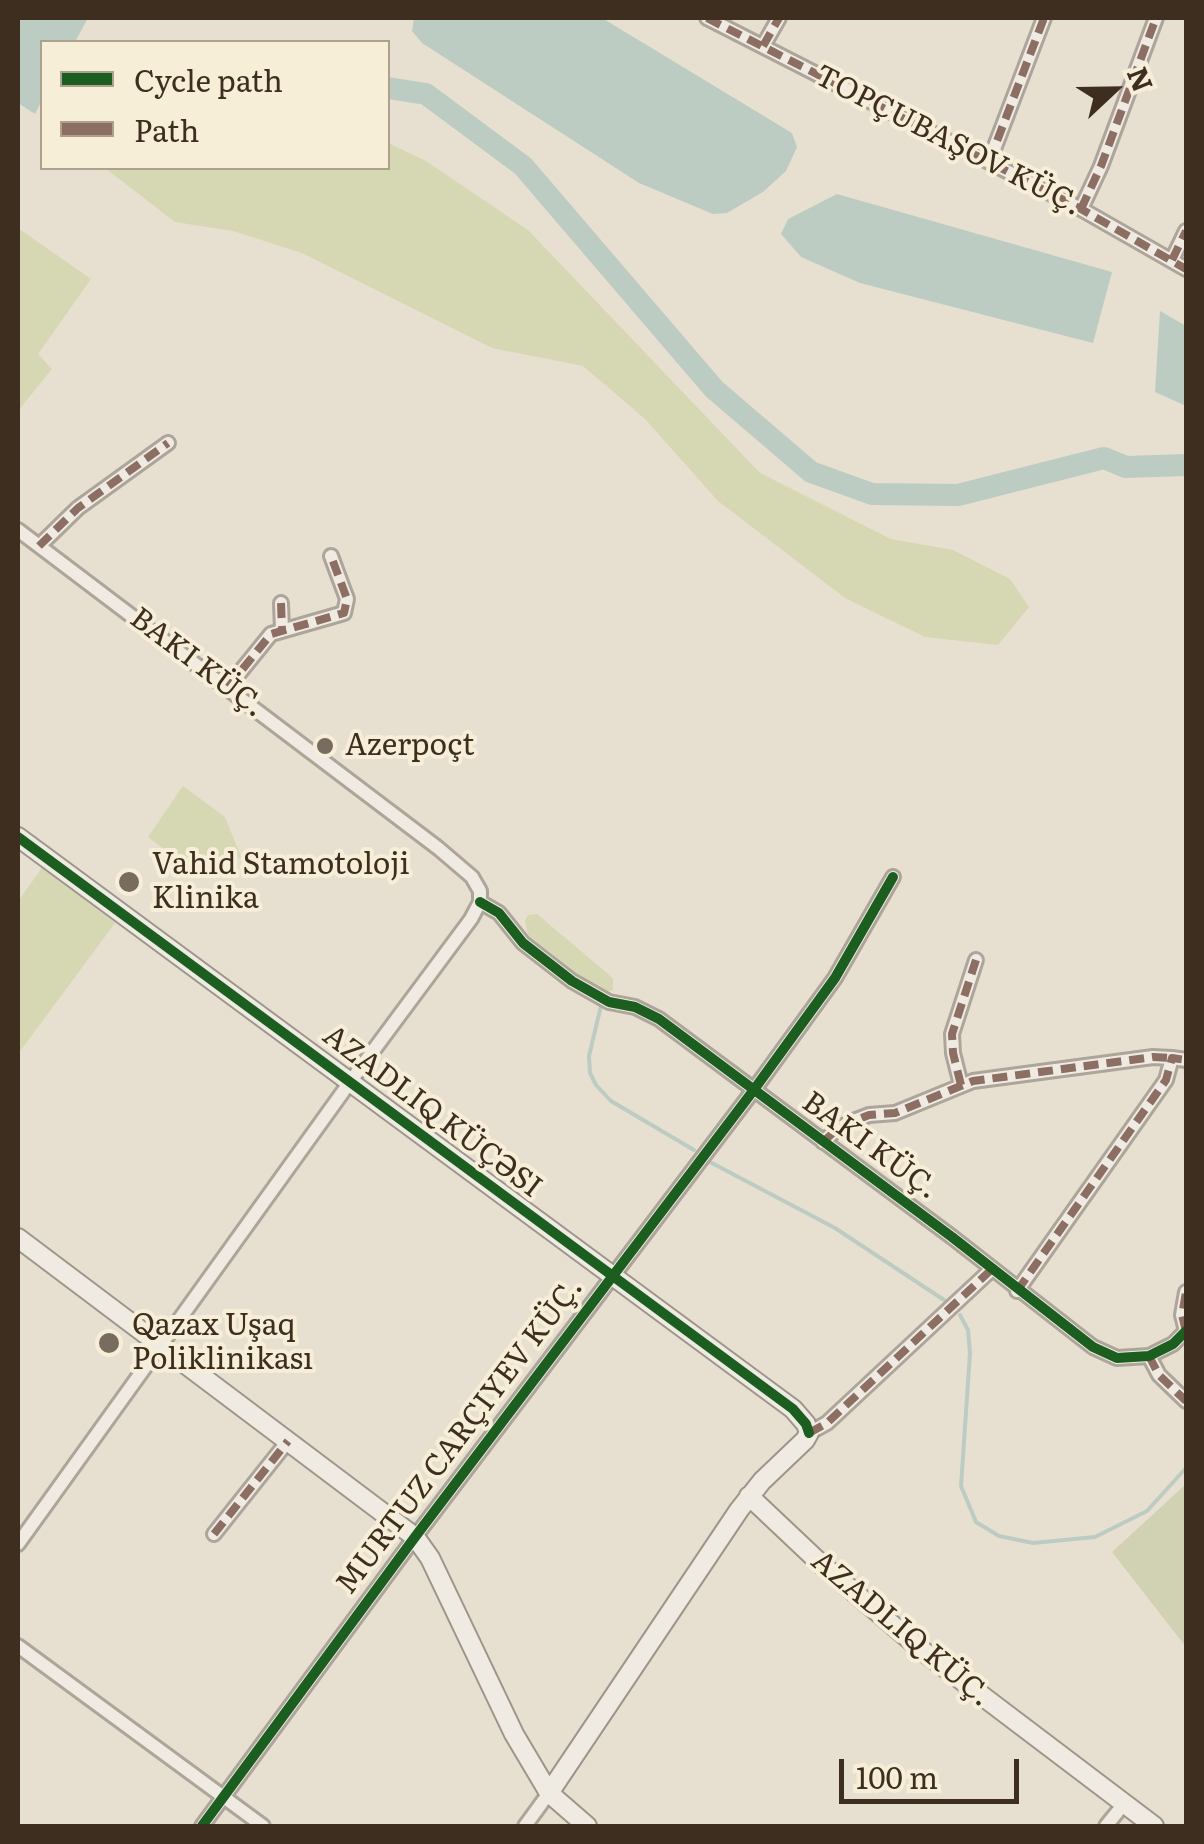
<!DOCTYPE html>
<meta charset="utf-8">
<style>
body{margin:0}
#map{position:relative;width:1204px;height:1844px;overflow:hidden;background:#e7e0d1;font-family:Literata,serif}
canvas{display:block}
.frame{position:absolute;inset:0;border:20px solid #3d2e20;pointer-events:none}
.legend{position:absolute;left:40px;top:40px;width:350px;height:130px;box-sizing:border-box;background:#f7eed8;border:2px solid #ada18e;margin:0;padding:12px 18px;list-style:none;font-size:30px;color:#3d2e20}
.legend li{display:flex;align-items:center;gap:20px;height:50px}
.legend b{width:50px;border:2px solid #ada18e}
.north{position:absolute;left:1064px;top:40px;width:100px;height:100px;-webkit-text-stroke:8px #f7eed8;paint-order:stroke;rotate:68deg;font-size:28px;font-weight:700;line-height:40px;text-align:center;color:#3d2e20}
.north::after{content:'';display:block;margin:auto;width:35px;height:45px;background:#3d2e20;clip-path:polygon(50% 0,100% 100%,50% 72%,0 100%)}
.scale{position:absolute;left:839px;top:1759px;width:180px;height:45px;box-sizing:border-box;border:5px solid #3d2e20;border-top:0;padding-left:12px;font-size:30px;line-height:35px;white-space:nowrap;color:#3d2e20;-webkit-text-stroke:8px #f7eed8;paint-order:stroke}
</style>
<div id="map">
<canvas width="1204" height="1844"></canvas>
<div class="frame"></div>
<ul class="legend">
<li><b style="height:12px;background:#1b5e20"></b>Cycle path</li>
<li><b style="height:12px;background:#8d6e63"></b>Path</li>
</ul>
<div class="north">N</div>
<div class="scale">100 m</div>
</div>
<script>
const context = document.querySelector('canvas').getContext('2d');
context.lineJoin = 'round';
function fillPath(path, color) { context.fillStyle = color; context.fill(path, 'evenodd'); }
const poly = rows => new Path2D(rows.map(r => 'M' + r).join(''));
function strokePath(path, color, width, dash) { context.strokeStyle = color; context.lineWidth = width; context.lineCap = dash ? 'butt' : 'round'; context.setLineDash(dash || []); context.stroke(path); }
function write(font, color, halo, rows, align = 'center') {
  context.font = font + ' Literata,serif'; context.lineWidth = 8; context.setLineDash([]); context.textBaseline = 'middle'; context.strokeStyle = halo; context.fillStyle = color; for (const [text, x, y, turn = 0] of rows) {
    context.save(); context.translate(x, y); context.rotate((+turn || 0) * Math.PI / 180); context.textAlign = isNaN(turn) ? turn : align; if (halo) context.strokeText(text, 0, 0); context.fillText(text, 0, 0); context.restore();
  }
}
fillPath(poly([
 [388,143,426,161,528,230,760,473,891,539,953,550,1010,579,1029,607,998,645,925,637,845,598,718,501,645,419,583,366,492,348,302,253,233,231,175,222,105,168,388,168],
 [18,228,91,279,38,354,52,369,18,411],
 [183,786,225,817,241,857,199,876,148,837],
 [42,868,115,923,18,1054,18,901],
 [537,914,607,973,613,979,613,990,602,993,528,935,525,921,528,915]
]), '#d6d7b3');
fillPath(poly([
 [1186,1484,1186,1647,1112,1552]
]), '#d1d1b3');
fillPath(poly([
 [18,18,88,18,75,42,42,42,42,100,35,114,18,103],
 [414,18,602,18,792,133,797,147,786,171,763,192,727,213,713,214,639,183,422,43,412,31],
 [837,194,1112,272,1093,343,860,283,801,257,781,234,788,219],
 [1160,311,1186,326,1186,406,1155,392]
]), '#bcccc2');
strokePath(poly([
 [601,1006,589,1056,590,1073,596,1085,611,1101,694,1150],
 [710,1162,835,1228,944,1300],
 [960,1315,968,1330,970,1353,961,1486,976,1522,999,1536,1033,1543,1095,1537,1147,1511,1186,1468]
]), '#bcccc2', 4);
strokePath(poly([
 [388,88,426,94,523,166,714,389,811,472,872,494,958,495,1104,458,1126,467,1186,465]
]), '#bcccc2', 22);
const street = poly([
 [707,18,1081,209,1186,269],
 [763,46,779,18],
 [989,162,1044,18],
 [1081,209,1101,166,1156,18],
 [1172,260,1186,231],
 [18,530,438,848,472,877,480,891,480,902],
 [39,546,78,508,168,443],
 [281,603,282,630],
 [228,687,271,634,344,613,347,599,331,556],
 [480,902,499,913,523,943,572,981,609,1002,635,1007,659,1019,952,1237,1093,1347,1117,1358,1149,1356,1173,1344,1186,1331],
 [961,1085,953,1053,952,1034,976,960],
 [823,1142,836,1130,851,1122,869,1115,895,1113,973,1081,1153,1057,1172,1058],
 [1017,1291,1166,1080,1172,1058,1186,1060],
 [1186,1331,1182,1315,1186,1292],
 [1149,1356,1159,1375,1186,1401],
 [809,1433,827,1423,992,1269],
 [214,1534,288,1441],
 [18,1544,350,1082,471,919,480,902],
 [18,1646,263,1826],
 [202,1826,415,1537,753,1091,835,978,893,877],
 [525,1826,549,1793],
 [1106,1826,1123,1805]
]);
const secondary = poly([
 [18,837,793,1409,806,1424,809,1433,805,1440,762,1481,739,1510,549,1793],
 [18,1238,415,1537,430,1558,514,1734,549,1793,587,1826],
 [749,1496,820,1563,923,1651,1154,1826]
]);
strokePath(street, '#ada599', 18);
strokePath(secondary, '#9c958a', 22);
strokePath(street, '#efebe3', 12);
strokePath(secondary, '#efebe3', 18);
strokePath(poly([
 [707,18,1081,209,1186,269],
 [763,46,779,18],
 [989,162,1044,18],
 [1081,209,1101,166,1156,18],
 [1172,260,1186,231],
 [39,546,78,508,168,443],
 [281,603,282,630],
 [228,687,271,634,344,613,347,599,331,556],
 [961,1085,953,1053,952,1034,976,960],
 [823,1142,836,1130,851,1122,869,1115,895,1113,973,1081,1153,1057,1172,1058],
 [1017,1291,1166,1080,1172,1058,1186,1060],
 [1186,1331,1182,1315,1186,1292],
 [1149,1356,1159,1375,1186,1401],
 [809,1433,827,1423,992,1269],
 [214,1534,288,1441]
]), '#8d6e63', 8, [15, 8]);
strokePath(poly([
 [18,837,793,1409,806,1424,809,1433],
 [480,902,499,913,523,943,572,981,609,1002,635,1007,659,1019,952,1237,1093,1347,1117,1358,1149,1356,1173,1344,1186,1331],
 [202,1826,415,1537,753,1091,835,978,893,877]
]), '#1b5e20', 10);
for (const [x, y, r, color] of [
 [325,746,10,"#786c5e"],
 [129,882,12,"#786c5e"],
 [109,1343,12,"#786c5e"]
]) { const dot = new Path2D(); dot.arc(x, y, r, 0, 2 * Math.PI); context.fillStyle = color; context.fill(dot); strokePath(dot, '#f7eed8', 4); }
write('30px', '#3d2e20', '#f7eed8', [
 ["TOPÇUBAŞOV KÜÇ.",948,141,27],
 ["BAKI KÜÇ.",197,663,37],
 ["AZADLIQ KÜÇƏSI",432,1112,37],
 ["BAKI KÜÇ.",870,1146,36],
 ["MURTUZ CARÇIYEV KÜÇ.",460,1436,-53],
 ["AZADLIQ KÜÇ.",901,1629,40]
]);
write('30px', '#3d2e20', '#f7eed8', [
 ["Azerpoçt",345,746],
 ["Vahid Stamotoloji",152,865],
 ["Klinika",152,899],
 ["Qazax Uşaq",132,1326],
 ["Poliklinikası",132,1360]
], 'left');
</script>
